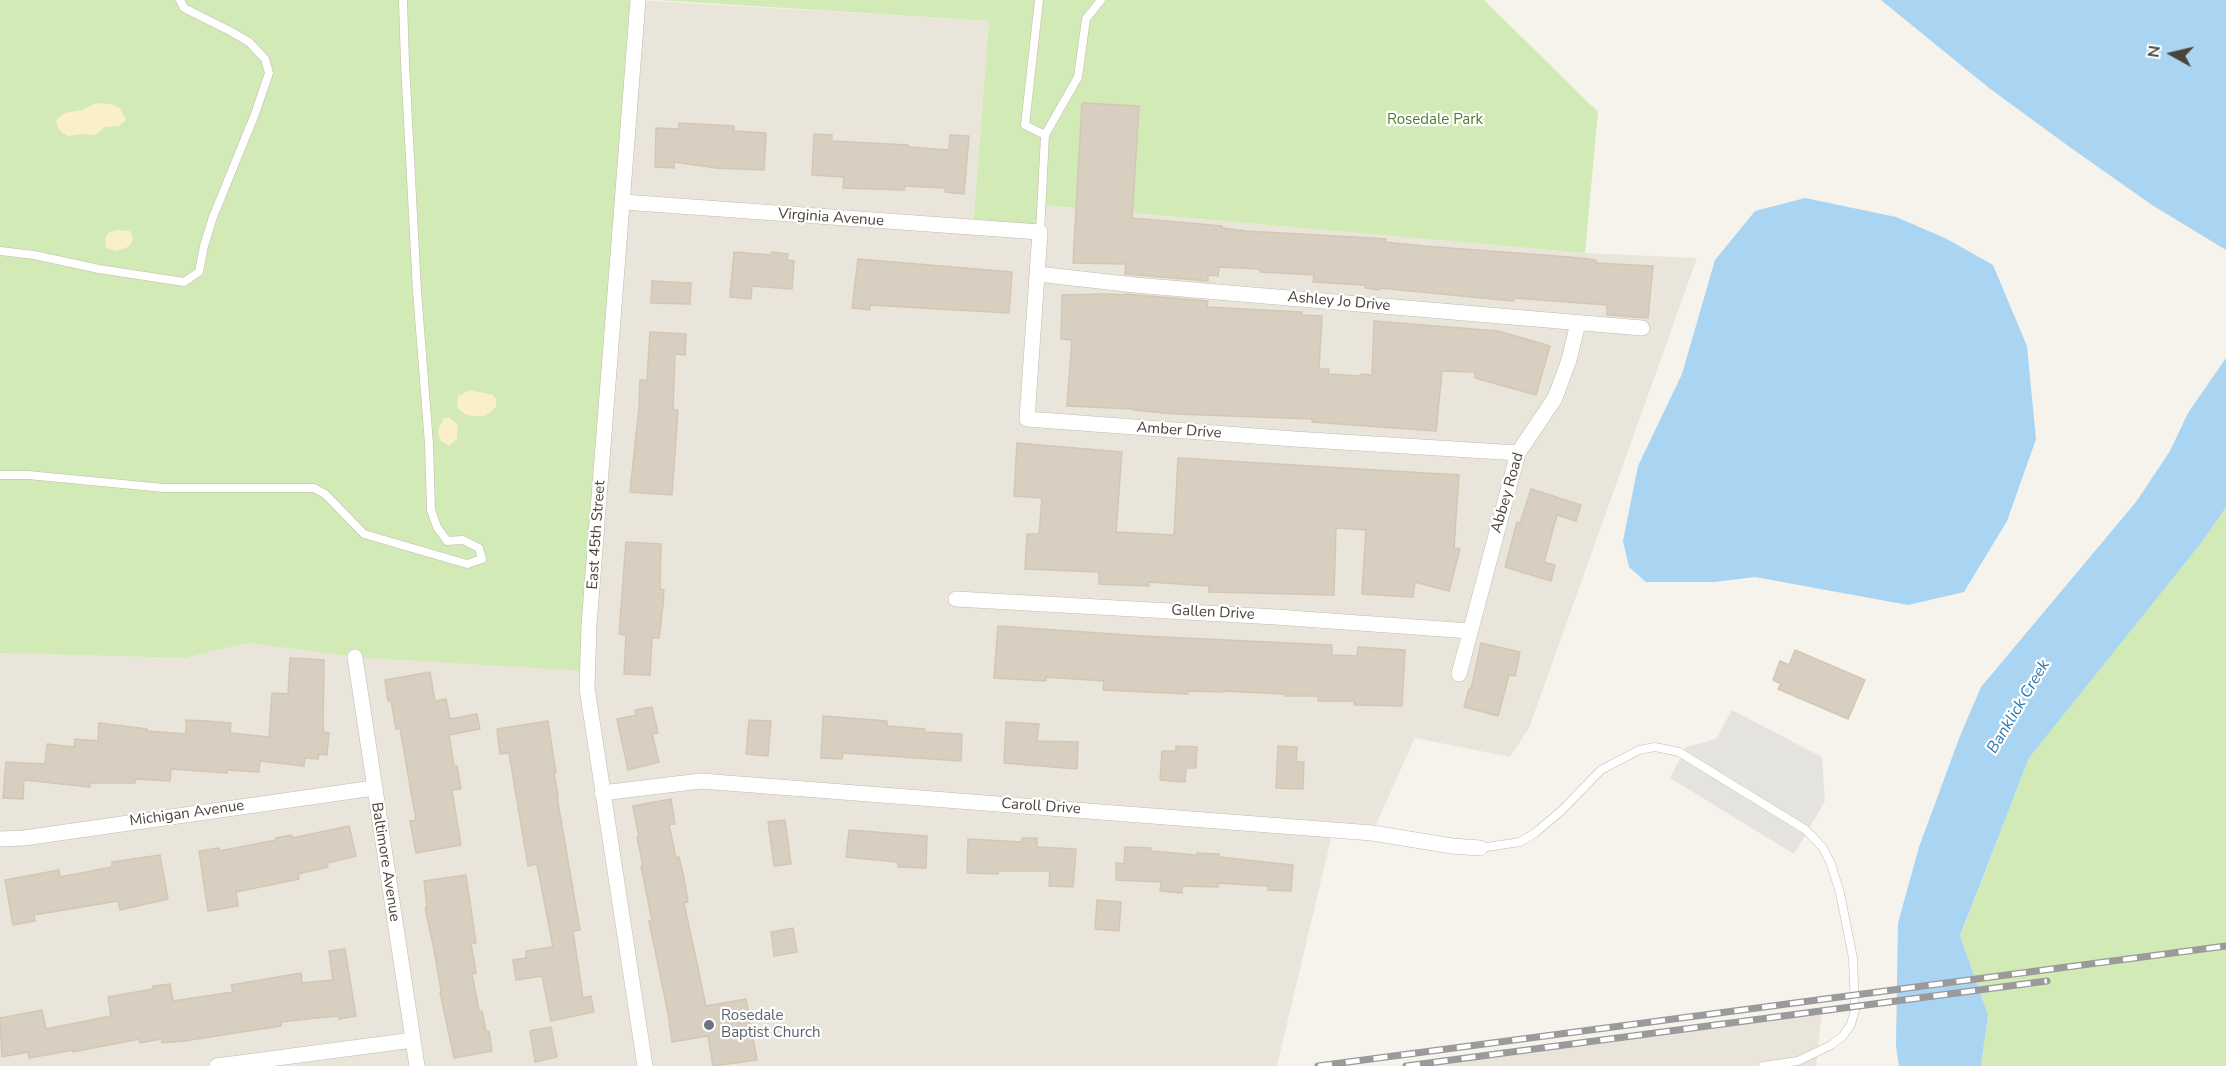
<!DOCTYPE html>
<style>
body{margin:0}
#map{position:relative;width:2226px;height:1066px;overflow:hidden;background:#f6f3ec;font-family:"Nunito Sans",sans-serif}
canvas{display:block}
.north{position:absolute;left:2142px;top:24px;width:60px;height:60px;-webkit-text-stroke:4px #fff;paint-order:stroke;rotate:278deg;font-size:16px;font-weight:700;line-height:24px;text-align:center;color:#4b4439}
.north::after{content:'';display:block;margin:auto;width:21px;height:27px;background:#4b4439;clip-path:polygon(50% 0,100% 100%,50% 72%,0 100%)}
</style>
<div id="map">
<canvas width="2226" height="1066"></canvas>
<div class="north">N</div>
</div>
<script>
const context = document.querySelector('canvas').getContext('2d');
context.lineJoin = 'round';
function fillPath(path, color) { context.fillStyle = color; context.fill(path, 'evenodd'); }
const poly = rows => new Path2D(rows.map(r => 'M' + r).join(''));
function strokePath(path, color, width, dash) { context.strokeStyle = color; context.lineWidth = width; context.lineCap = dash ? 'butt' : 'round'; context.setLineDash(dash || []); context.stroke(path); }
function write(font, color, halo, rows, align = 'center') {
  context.font = font + ' "Nunito Sans",sans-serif'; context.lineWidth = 4.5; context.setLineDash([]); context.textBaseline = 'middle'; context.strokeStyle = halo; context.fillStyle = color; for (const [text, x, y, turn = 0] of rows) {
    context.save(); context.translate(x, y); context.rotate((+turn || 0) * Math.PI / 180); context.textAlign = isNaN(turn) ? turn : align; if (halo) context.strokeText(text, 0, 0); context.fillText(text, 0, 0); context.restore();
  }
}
fillPath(poly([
 [638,0,989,21,973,228,1041,205,1585,253,1697,258,1529,728,1510,757,1415,738,1372,833,1333,830,1277,1066,0,1066,0,653,185,658,248,643,355,657],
 [1822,1011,1816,1066,1406,1066]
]), '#eae5da');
fillPath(poly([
 [0,0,638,0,587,671,355,657,248,643,185,658,0,653],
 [658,0,1484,0,1598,112,1585,253,1042,205,1040,232,973,228,989,21],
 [2226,507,2226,1066,1981,1066,1988,1015,1960,937,2029,758,2202,542]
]), '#d2eab5');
fillPath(poly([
 [96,103,111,104,120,108,126,120,119,126,105,127,95,135,82,134,68,136,62,133,57,126,56,120,64,113,82,110],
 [116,230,130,231,133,237,132,242,128,247,115,251,106,248,105,239,108,233],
 [470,390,493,395,496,399,496,407,491,412,484,416,473,416,465,414,457,408,458,396],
 [444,418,450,418,458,425,457,439,449,446,441,441,438,435,439,427]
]), '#f9efc9');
fillPath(poly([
 [1732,710,1822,757,1825,801,1794,854,1670,778,1686,747,1716,739]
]), '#e5e3e0');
fillPath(poly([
 [1881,0,2226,0,2226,250,2152,205,2071,148,1989,88],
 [1805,198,1896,217,1945,238,1993,265,2027,346,2036,439,2007,521,1964,592,1908,605,1755,577,1714,582,1646,582,1629,567,1623,541,1638,466,1682,374,1715,260,1755,211],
 [2226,358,2226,507,2202,542,2029,758,1960,936,1988,1015,1981,1066,1899,1066,1896,1046,1898,923,1919,847,1960,736,1981,687,2136,502,2170,451,2188,413]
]), '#a9d4f2');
const building = poly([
 [1082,103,1139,106,1132,218,1222,226,1222,228,1246,231,1371,238,1386,239,1385,242,1423,246,1570,257,1596,260,1596,263,1653,266,1648,318,1607,315,1607,305,1514,298,1513,301,1380,288,1379,290,1365,288,1365,285,1313,282,1314,275,1260,272,1260,269,1219,267,1218,276,1208,275,1208,281,1125,274,1126,264,1073,263,1082,103],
 [679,123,734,126,734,131,766,133,764,170,716,168,674,162,674,168,655,167,656,128,679,129,679,123],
 [814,134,832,135,832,141,908,145,908,147,949,150,950,135,969,136,964,194,945,192,945,188,905,186,904,190,843,188,844,177,812,175,814,134],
 [734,252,771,255,772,252,788,254,787,260,794,261,792,289,752,286,751,299,730,297,734,252],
 [858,259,1012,272,1009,313,870,305,870,310,852,308,858,259],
 [652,281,691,283,690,304,651,303,652,281],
 [1106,294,1125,295,1125,294,1208,301,1207,307,1302,312,1302,315,1322,316,1319,369,1329,369,1328,374,1361,376,1361,374,1372,375,1374,321,1498,331,1550,346,1536,395,1475,378,1475,372,1442,371,1436,431,1312,422,1312,419,1175,414,1133,410,1133,409,1067,406,1072,340,1061,339,1062,295,1106,294],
 [650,332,686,334,685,355,675,354,673,409,678,410,672,495,630,492,639,407,640,380,647,380,650,332],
 [1017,443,1122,452,1116,532,1174,535,1178,458,1459,475,1454,548,1460,549,1449,591,1415,582,1413,597,1362,594,1366,530,1336,528,1334,595,1209,592,1209,586,1149,582,1149,586,1099,584,1099,572,1025,569,1027,534,1039,534,1042,498,1014,496,1017,443],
 [1531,489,1581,505,1576,521,1557,515,1544,562,1555,565,1551,581,1505,567,1517,522,1520,523,1531,489],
 [626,542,661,544,660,589,664,590,663,605,659,638,652,638,650,675,624,674,626,635,619,634,626,542],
 [998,626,1142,636,1332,645,1332,655,1357,656,1358,647,1405,650,1402,706,1354,705,1354,701,1318,701,1318,696,1285,696,1285,694,1223,691,1223,692,1188,691,1188,694,1103,690,1104,681,1046,677,1046,681,994,678,998,626],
 [1481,643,1520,652,1515,676,1509,675,1498,716,1464,707,1469,689,1471,689,1481,643],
 [1795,650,1865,680,1848,719,1778,689,1781,684,1773,680,1780,661,1789,665,1795,650],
 [290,658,324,660,323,726,324,732,329,733,327,755,319,754,318,759,305,758,304,766,260,761,259,772,228,770,227,773,171,769,170,781,136,779,135,783,90,783,90,787,24,780,23,799,3,798,6,762,45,764,47,744,74,747,75,739,98,741,99,723,147,729,147,731,186,734,186,720,206,721,231,723,230,733,269,737,272,693,288,694,290,658],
 [430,672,435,701,446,699,450,719,477,714,480,729,449,735,454,766,457,766,461,789,452,790,461,845,416,853,410,821,416,820,400,728,396,729,391,700,388,701,385,680,430,672],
 [652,707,658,733,652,734,659,762,628,770,617,719,636,715,635,710,652,707],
 [823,716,887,721,887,726,925,729,924,732,962,734,961,761,843,753,842,759,821,758,823,716],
 [749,720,771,721,768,756,746,754,749,720],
 [548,721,556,772,554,773,558,796,557,797,580,930,573,931,583,998,591,996,594,1012,551,1021,542,976,516,980,513,960,526,958,526,951,553,947,537,864,528,866,509,753,500,754,497,729,548,721],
 [1006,722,1039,724,1037,741,1078,742,1077,769,1004,763,1006,722],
 [1176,746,1197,747,1196,768,1186,768,1185,782,1160,780,1162,751,1176,751,1176,746],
 [1278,746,1297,747,1296,762,1304,762,1303,789,1276,788,1278,746],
 [671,799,675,824,669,825,676,858,679,857,684,878,688,902,684,903,706,1006,746,999,757,1060,713,1066,708,1036,672,1042,668,1013,649,921,652,921,641,866,643,866,637,837,639,837,633,806,671,799],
 [785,820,791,864,774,866,768,822,785,820],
 [349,826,356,856,327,863,328,867,298,874,299,879,236,892,238,906,208,911,199,851,219,848,219,851,276,840,276,838,292,835,292,838,349,826],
 [849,830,927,836,926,868,898,867,898,862,846,857,849,830],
 [1022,838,1037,838,1037,847,1076,849,1073,887,1049,886,1050,871,998,871,998,874,967,873,968,839,1022,842,1022,838],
 [1125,847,1151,848,1151,851,1197,855,1197,853,1219,854,1219,857,1293,865,1291,891,1268,890,1268,886,1218,883,1218,887,1182,886,1182,893,1160,891,1161,882,1116,880,1116,863,1124,864,1125,847],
 [160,855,168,899,120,910,118,901,34,915,35,921,13,925,5,880,59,870,60,877,112,867,112,862,160,855],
 [466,875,476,943,471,944,476,973,472,974,479,1011,482,1011,486,1032,489,1031,492,1051,454,1058,440,992,441,991,434,949,425,908,427,908,424,881,466,875],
 [1097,900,1121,902,1119,931,1095,929,1097,900],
 [793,928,797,952,774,956,771,932,793,928],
 [345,949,356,1016,339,1019,339,1016,316,1018,281,1022,281,1026,184,1041,162,1043,161,1039,140,1043,139,1039,73,1052,73,1050,29,1058,28,1052,2,1057,0,1018,42,1010,46,1029,111,1016,108,997,153,989,153,986,170,984,173,1001,233,992,231,985,301,973,302,983,333,980,329,951,345,949],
 [551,1027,557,1057,535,1062,530,1031,551,1027]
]);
fillPath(building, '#d8cfc1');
strokePath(building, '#d3c7b4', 1.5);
const service = poly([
 [1039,0,1025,125,1045,135],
 [1040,232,1045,135,1078,77,1086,19,1101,0],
 [0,251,34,255,99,269,184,282,199,272,204,246,213,217,255,114,269,73,265,59,249,42,230,31,184,8,180,0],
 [0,475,28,475,164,488,314,488,325,494,364,534,467,564,482,559,479,548,463,540,447,541,437,527,431,510,429,444,417,291,405,64,403,0],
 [1480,848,1520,842,1535,833,1561,811,1601,770,1639,750,1655,747,1679,752,1806,830,1823,848,1831,864,1840,893,1853,958,1855,1010,1851,1024,1843,1036,1831,1045,1798,1061,1763,1066]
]);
const minor = poly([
 [638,0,589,625,587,688,645,1066],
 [623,202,1040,232,1027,419,1294,439,1518,453],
 [1037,274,1135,285,1642,328],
 [956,599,1276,617,1470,631],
 [355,657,417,1066],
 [1459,674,1518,453,1555,398,1569,360,1578,323],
 [602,793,701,781,1372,833,1452,846,1480,848],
 [0,839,24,838,374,788],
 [217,1066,413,1040]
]);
strokePath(service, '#c2bbae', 9);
strokePath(minor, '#c2bbae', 16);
strokePath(service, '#fff', 8);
strokePath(minor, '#fff', 15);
const rail = poly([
 [1318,1066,2226,946],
 [1406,1066,2047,981]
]);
strokePath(rail, '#9a9a9a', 7);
strokePath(rail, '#fff', 4.5, [14]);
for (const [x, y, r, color] of [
 [709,1025,6,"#6b7280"]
]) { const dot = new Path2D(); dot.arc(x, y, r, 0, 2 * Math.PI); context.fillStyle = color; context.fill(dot); strokePath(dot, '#fff', 2); }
write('15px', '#4a7f2a', '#fff', [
 ["Rosedale Park",1435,120]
]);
write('15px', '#4b4439', '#fff', [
 ["Virginia Avenue",831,218,4],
 ["Ashley Jo Drive",1339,302,5],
 ["Amber Drive",1179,431,4],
 ["Abbey Road",1508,493,-74],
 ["East 45th Street",597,535,-86],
 ["Gallen Drive",1213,613,3],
 ["Caroll Drive",1041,807,4],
 ["Michigan Avenue",187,814,-8],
 ["Baltimore Avenue",385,862,81]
]);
write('15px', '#5b616d', '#fff', [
 ["Rosedale",721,1016],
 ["Baptist Church",721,1033]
], 'left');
write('italic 16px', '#2e7ab2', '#fff', [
 ["Banklick Creek",2019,707,-59]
]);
</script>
